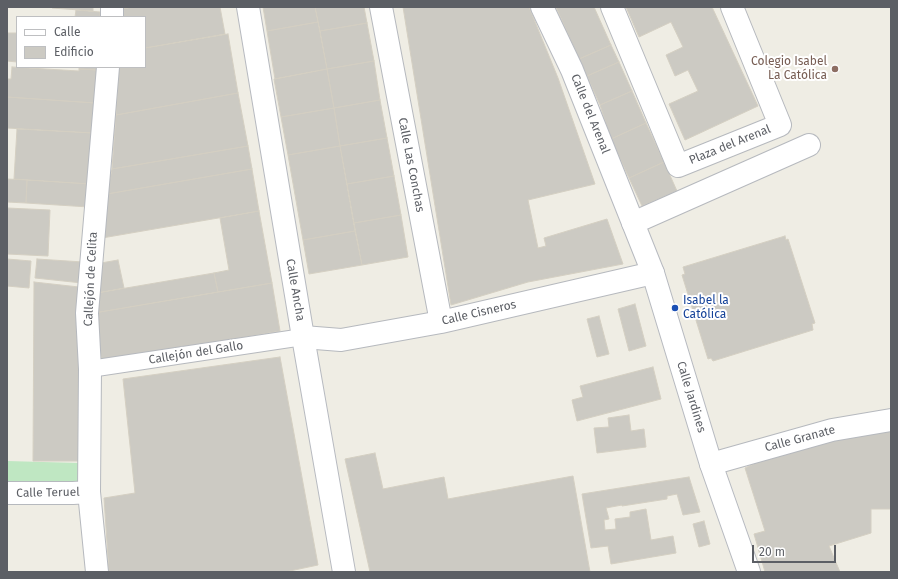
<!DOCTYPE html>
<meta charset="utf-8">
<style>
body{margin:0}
#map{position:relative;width:898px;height:579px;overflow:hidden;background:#efede4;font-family:"Fira Sans",sans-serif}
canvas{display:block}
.frame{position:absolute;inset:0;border:8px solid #5c5f65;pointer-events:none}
.legend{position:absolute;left:16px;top:16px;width:130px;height:52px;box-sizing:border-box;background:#fff;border:1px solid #bebfc1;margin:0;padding:5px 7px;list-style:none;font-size:12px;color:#5c5f65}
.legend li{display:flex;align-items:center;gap:8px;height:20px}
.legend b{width:20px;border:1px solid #bebfc1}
.scale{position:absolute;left:752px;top:545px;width:84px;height:18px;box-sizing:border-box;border:2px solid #5c5f65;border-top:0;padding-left:5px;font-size:12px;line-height:14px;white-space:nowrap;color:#5c5f65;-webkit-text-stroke:3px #fff;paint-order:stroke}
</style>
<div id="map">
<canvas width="898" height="579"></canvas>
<div class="frame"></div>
<ul class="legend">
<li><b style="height:5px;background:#fff"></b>Calle</li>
<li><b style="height:11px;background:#cccac3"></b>Edificio</li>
</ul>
<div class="scale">20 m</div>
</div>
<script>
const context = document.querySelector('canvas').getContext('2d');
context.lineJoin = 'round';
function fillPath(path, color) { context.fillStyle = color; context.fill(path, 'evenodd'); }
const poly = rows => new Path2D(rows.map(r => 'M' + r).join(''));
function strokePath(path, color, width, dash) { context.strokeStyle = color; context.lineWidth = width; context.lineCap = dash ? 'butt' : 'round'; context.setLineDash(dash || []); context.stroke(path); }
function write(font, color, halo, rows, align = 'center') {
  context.font = font + ' "Fira Sans",sans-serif'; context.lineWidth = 4; context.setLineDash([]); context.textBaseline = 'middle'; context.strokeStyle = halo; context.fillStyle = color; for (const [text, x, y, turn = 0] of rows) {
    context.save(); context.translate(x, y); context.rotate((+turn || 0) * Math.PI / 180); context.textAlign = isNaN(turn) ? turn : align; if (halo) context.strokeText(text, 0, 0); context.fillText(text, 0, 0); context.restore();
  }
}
fillPath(poly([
 [7,461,79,463,79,485,7,484]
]), '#bfe7c2');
const building = poly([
 [52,7,93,7,93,11,52,8,52,7],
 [135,7,220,7,225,34,145,48,145,17,121,17,122,9,135,7],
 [263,7,315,7,318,22,267,31,263,7],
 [315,7,364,7,367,23,320,31,315,7],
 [403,7,529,7,558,78,595,184,528,200,538,248,546,246,544,238,607,219,623,264,528,282,451,305,403,7],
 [556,7,594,7,611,45,579,59,556,7],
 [626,7,712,7,758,106,685,140,669,104,698,91,688,70,675,76,666,55,683,47,671,22,639,37,626,7],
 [76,10,100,12,100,17,75,17,76,10],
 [318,22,327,69,275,79,267,31,318,22],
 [367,23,374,61,327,69,320,31,367,23],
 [7,33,17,33,17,62,7,61,7,33],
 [228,34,238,93,116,115,119,67,145,67,145,48,228,34],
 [611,45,619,62,587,76,579,59,611,45],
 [374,61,380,100,334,108,327,69,374,61],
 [619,62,632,91,600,105,587,76,619,62],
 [12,67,79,71,79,69,97,70,95,103,7,97,7,79,11,79,12,67],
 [79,67,97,67,97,70,79,69,79,67],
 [327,69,334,108,281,117,274,79,327,69],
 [632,91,646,123,611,139,600,105,632,91],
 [238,93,248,146,112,169,116,115,238,93],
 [7,97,95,103,93,133,7,128,7,97],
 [380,100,387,138,340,146,334,108,380,100],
 [334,108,340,146,288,155,281,117,334,108],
 [646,123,664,162,629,178,611,139,646,123],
 [17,129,93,133,90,184,14,179,17,129],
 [387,138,394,176,347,184,340,146,387,138],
 [248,146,252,169,107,194,112,169,248,146],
 [340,146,355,231,303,240,288,155,340,146],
 [664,162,677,191,642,206,629,178,664,162],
 [252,169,259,211,102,238,107,194,252,169],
 [394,176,401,215,354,223,347,184,394,176],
 [7,179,27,180,26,203,7,202,7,179],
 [27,180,90,184,89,207,26,203,27,180],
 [7,208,50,210,48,256,7,254,7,208],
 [259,211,272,283,218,292,214,273,229,270,220,218,259,211],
 [401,215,408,257,362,265,354,223,401,215],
 [355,231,362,265,309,274,303,240,355,231],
 [785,236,786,240,788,239,815,323,812,324,813,330,713,361,711,358,708,359,682,275,685,274,683,267,785,236],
 [7,259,31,261,29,288,7,286,7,259],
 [37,259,83,262,82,283,35,278,37,259],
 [118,260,124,288,97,293,101,263,118,260],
 [214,273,218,292,94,313,97,293,214,273],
 [34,282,79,287,78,461,33,461,34,282],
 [272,283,280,331,102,362,94,313,272,283],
 [635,304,646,346,629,351,618,309,635,304],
 [599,316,609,354,597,357,587,319,599,316],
 [280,357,318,565,285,572,109,572,104,498,135,493,123,379,280,357],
 [653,367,661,399,577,421,572,400,583,397,580,386,653,367],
 [629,415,631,431,644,429,646,447,597,453,594,428,609,427,608,418,629,415],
 [891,430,891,509,871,509,871,533,829,546,840,572,765,572,754,534,765,531,745,468,767,458,870,431,891,430],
 [375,453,383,489,444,477,448,499,573,476,590,572,370,572,345,459,375,453],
 [689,477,700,512,683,515,677,494,667,496,667,499,622,506,622,505,606,508,609,519,604,520,605,530,616,529,615,519,630,517,630,512,646,509,651,540,673,536,676,553,611,564,608,546,591,548,582,494,689,477],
 [704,521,710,544,699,547,693,524,704,521]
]);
fillPath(building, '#cccac3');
strokePath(building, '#d4cfc2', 1);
const lane = poly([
 [90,369,303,337]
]);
const street = poly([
 [381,7,441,322],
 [612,7,678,166,780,125,732,7],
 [112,17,112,7],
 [633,223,809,145],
 [303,337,341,340,441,322,653,273],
 [711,464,832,430,891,420],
 [7,493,73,493,89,492],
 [97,572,89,492,90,369,87,313,108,67]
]);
const secondary = poly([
 [248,7,303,337,344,572],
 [542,7,572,70,653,273,711,464,749,572]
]);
strokePath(lane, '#b6b9be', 18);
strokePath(street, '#b6b9be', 24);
strokePath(secondary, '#b7bac0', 24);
strokePath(lane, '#fff', 16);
strokePath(street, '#fff', 22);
strokePath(secondary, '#fff', 22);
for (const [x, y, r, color] of [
 [835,69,4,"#8d6e63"],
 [675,308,4,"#1a4fb4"]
]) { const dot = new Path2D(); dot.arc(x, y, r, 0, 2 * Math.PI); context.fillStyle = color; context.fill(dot); strokePath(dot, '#fff', 1.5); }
write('12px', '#785e54', '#fff', [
 ["Colegio Isabel",827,62],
 ["La Católica",827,76]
], 'right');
write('12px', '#5c5f65', '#fff', [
 ["Calle del Arenal",590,114,68],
 ["Plaza del Arenal",730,145,-22],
 ["Calle Las Conchas",411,165,79],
 ["Callejón de Celita",91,279,-87],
 ["Calle Ancha",295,290,80],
 ["Calle Cisneros",479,313,-13],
 ["Callejón del Gallo",196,353,-9],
 ["Calle Jardines",691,397,73],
 ["Calle Granate",800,439,-15],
 ["Calle Teruel",48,493,-1]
]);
write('12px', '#164399', '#fff', [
 ["Isabel la",683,301],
 ["Católica",683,315]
], 'left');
</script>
